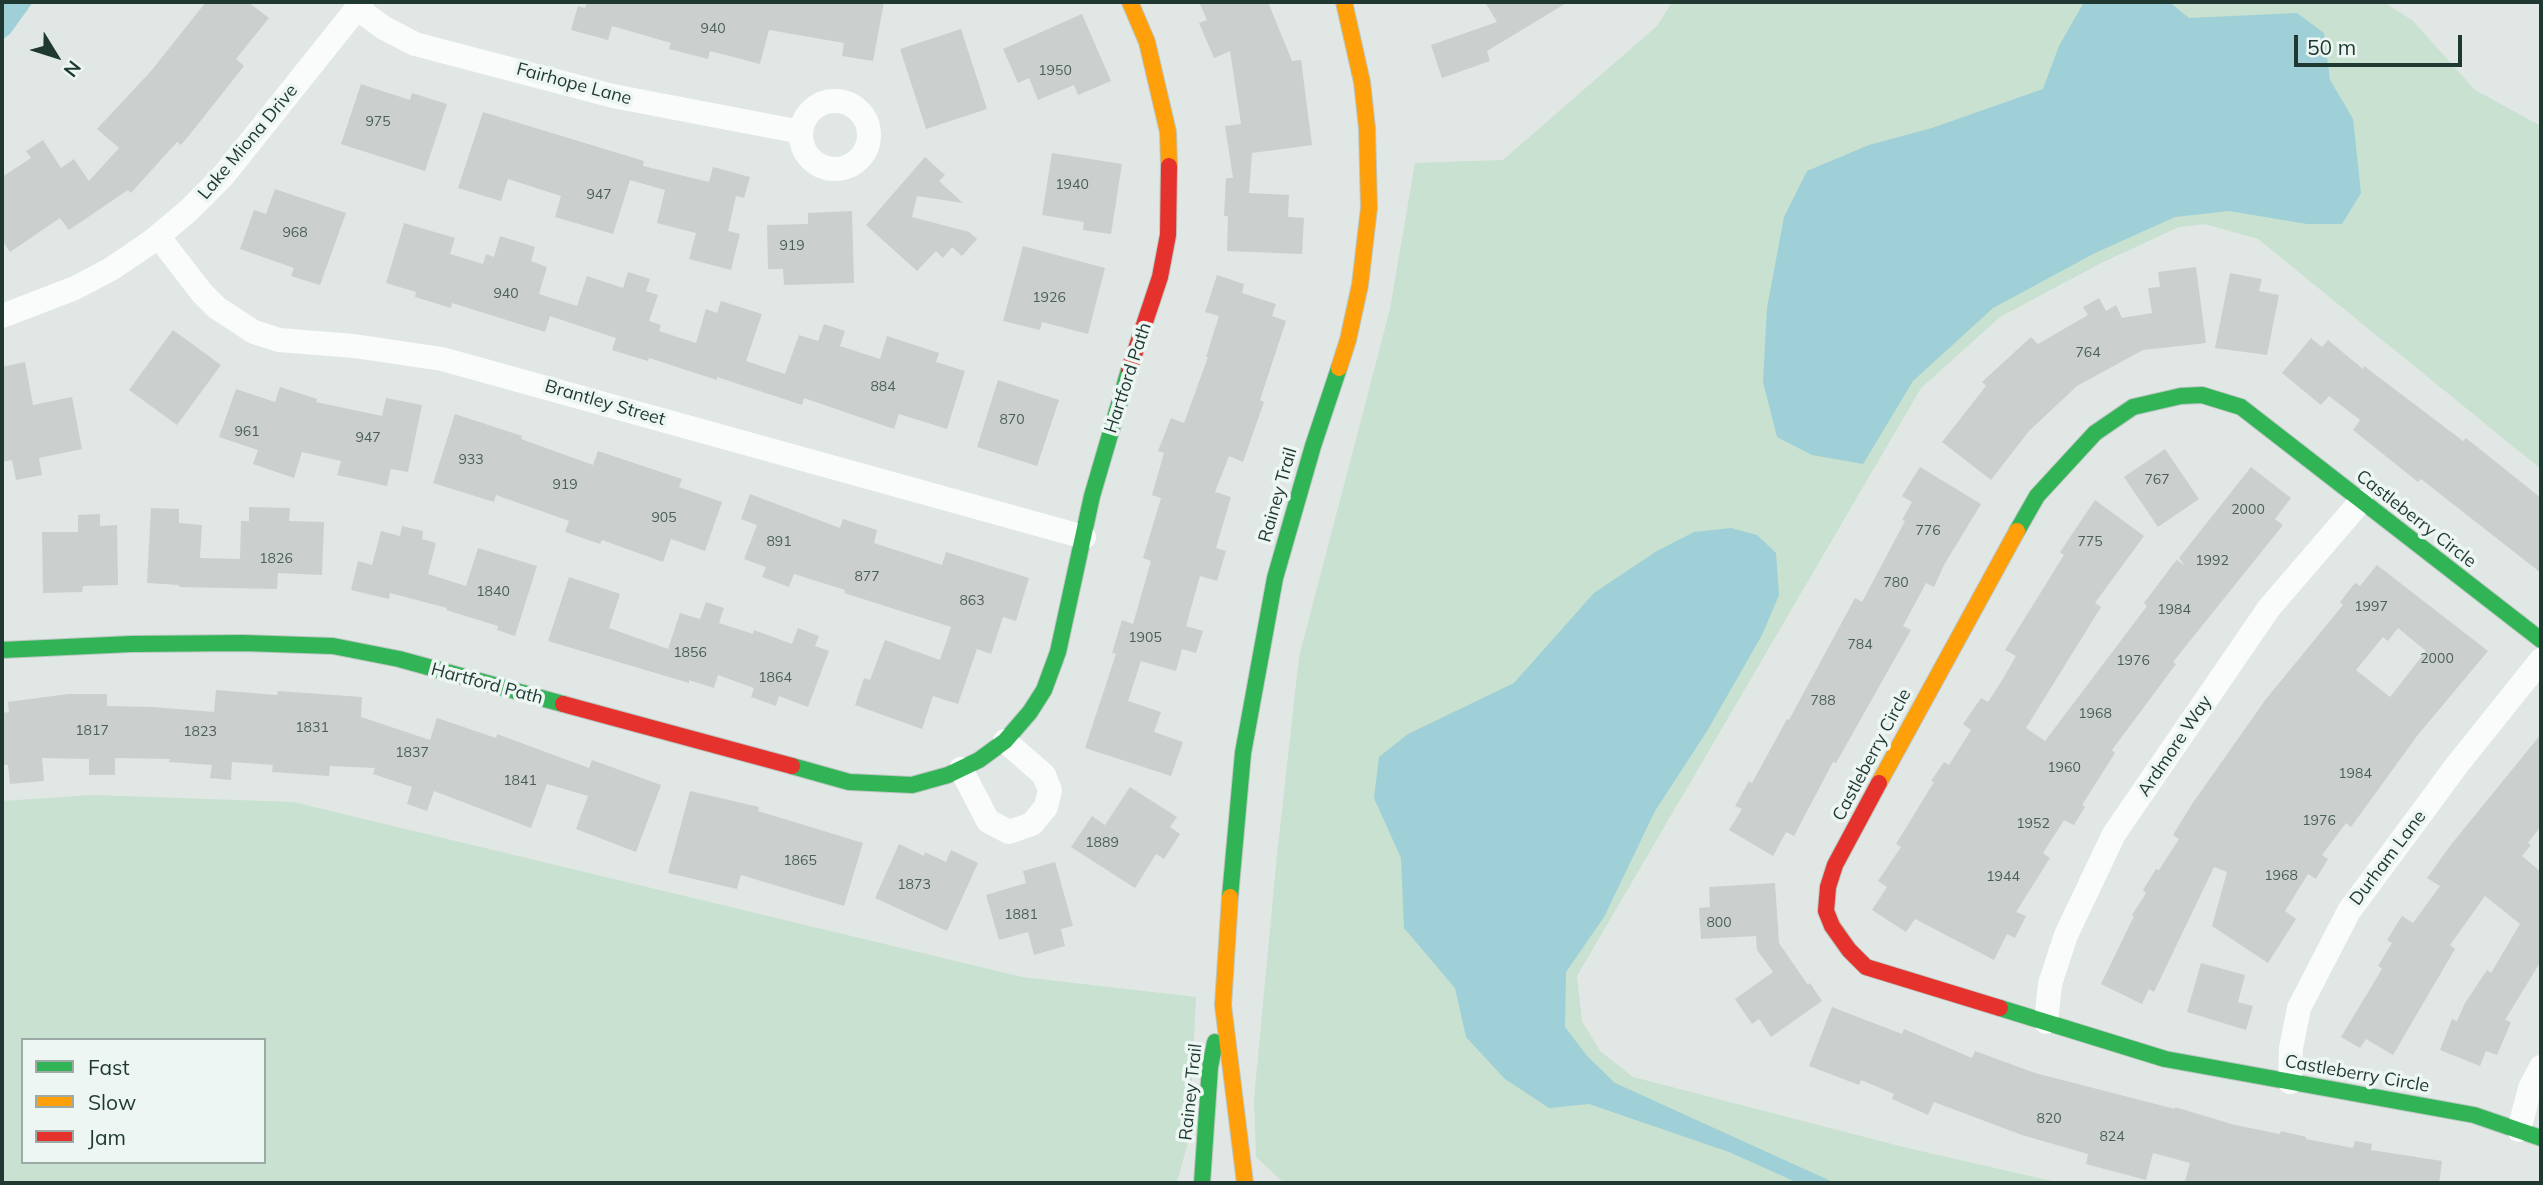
<!DOCTYPE html>
<style>
body{margin:0}
#map{position:relative;width:2543px;height:1185px;overflow:hidden;background:#e0e7e4;font-family:Mulish,sans-serif}
canvas{display:block}
.frame{position:absolute;inset:0;border:4px solid #1f3932;pointer-events:none}
.legend{position:absolute;left:21px;top:1038px;width:245px;height:126px;box-sizing:border-box;background:#edf6f2;border:2px solid #9baaa5;margin:0;padding:9px 12px;list-style:none;font-size:21px;color:#1f3932}
.legend li{display:flex;align-items:center;gap:14px;height:35px}
.legend b{width:35px;border:2px solid #9baaa5}
.north{position:absolute;left:21px;top:21px;width:70px;height:70px;-webkit-text-stroke:5px #edf6f2;paint-order:stroke;rotate:128deg;font-size:19px;font-weight:700;line-height:28px;text-align:center;color:#1f3932}
.north::after{content:'';display:block;margin:auto;width:24px;height:32px;background:#1f3932;clip-path:polygon(50% 0,100% 100%,50% 72%,0 100%)}
.scale{position:absolute;left:2294px;top:35px;width:168px;height:32px;box-sizing:border-box;border:4px solid #1f3932;border-top:0;padding-left:9px;font-size:21px;line-height:24px;white-space:nowrap;color:#1f3932;-webkit-text-stroke:5px #edf6f2;paint-order:stroke}
</style>
<div id="map">
<canvas width="2543" height="1185"></canvas>
<div class="frame"></div>
<ul class="legend">
<li><b style="height:9px;background:#30b455"></b>Fast</li>
<li><b style="height:9px;background:#ff9f0a"></b>Slow</li>
<li><b style="height:9px;background:#e5322d"></b>Jam</li>
</ul>
<div class="north">N</div>
<div class="scale">50 m</div>
</div>
<script>
const context = document.querySelector('canvas').getContext('2d');
context.lineJoin = 'round';
function fillPath(path, color) { context.fillStyle = color; context.fill(path, 'evenodd'); }
const poly = rows => new Path2D(rows.map(r => 'M' + r).join(''));
function strokePath(path, color, width, dash) { context.strokeStyle = color; context.lineWidth = width; context.lineCap = dash ? 'butt' : 'round'; context.setLineDash(dash || []); context.stroke(path); }
function write(font, color, halo, rows, align = 'center') {
  context.font = font + ' Mulish,sans-serif'; context.lineWidth = 7; context.setLineDash([]); context.textBaseline = 'middle'; context.strokeStyle = halo; context.fillStyle = color; for (const [text, x, y, turn = 0] of rows) {
    context.save(); context.translate(x, y); context.rotate((+turn || 0) * Math.PI / 180); context.textAlign = isNaN(turn) ? turn : align; if (halo) context.strokeText(text, 0, 0); context.fillText(text, 0, 0); context.restore();
  }
}
fillPath(poly([
 [1672,2,2383,2,2412,20,2475,90,2541,126,2541,469,2258,239,2205,224,2179,227,2101,263,2000,317,1921,388,1577,976,1582,1021,1600,1051,1633,1077,1907,1148,2061,1183,1284,1183,1256,1157,1254,1099,1277,855,1299,657,1390,309,1415,163,1503,160,1657,26],
 [93,795,293,802,1022,977,1196,997,1189,1138,1178,1179,1175,1183,2,1183,2,801],
 [23,1040,264,1040,264,1162,23,1162]
]), '#c8e1d0');
fillPath(poly([
 [2,2,33,2,10,34,2,40],
 [2084,2,2169,2,2189,18,2297,13,2324,33,2330,80,2353,119,2361,193,2342,224,2307,224,2229,211,2175,217,2095,253,1993,308,1913,381,1863,464,1812,455,1777,437,1763,382,1767,308,1784,217,1807,171,1869,145,1932,128,2043,89,2059,46],
 [1731,528,1757,535,1776,553,1779,595,1762,635,1707,731,1655,811,1604,917,1566,972,1565,1027,1587,1056,1615,1083,1835,1183,1798,1183,1729,1152,1589,1104,1549,1108,1505,1079,1466,1037,1455,988,1404,928,1401,858,1374,798,1379,757,1408,734,1514,683,1594,593,1657,551,1694,532]
]), '#9fcfd7');
fillPath(poly([
 [206,2,248,2,269,18,236,59,244,66,195,128,181,145,177,142,131,193,128,190,69,230,60,218,10,252,2,240,2,177,31,158,26,151,43,140,61,168,74,159,89,181,119,148,97,129,151,71],
 [587,2,884,2,873,61,842,56,844,43,769,30,760,64,710,51,708,59,669,49,671,43,612,26,608,40,571,30,578,6,585,8],
 [1199,2,1268,2,1292,61,1301,60,1312,145,1252,153,1249,193,1289,195,1288,217,1304,218,1302,254,1227,251,1228,216,1224,216,1226,178,1233,178,1225,126,1241,124,1230,51,1214,58,1199,23,1207,20],
 [1485,2,1568,2,1487,51,1490,61,1442,78,1431,45,1497,22],
 [1082,14,1111,81,1078,95,1074,85,1038,100,1029,78,1018,83,1003,49],
 [961,29,987,109,926,129,900,49],
 [361,84,410,100,412,93,447,104,425,171,341,144],
 [483,112,644,161,643,166,709,182,713,167,750,177,744,198,736,196,728,231,740,234,731,270,689,259,696,233,657,223,665,190,630,180,613,234,555,217,561,196,508,179,501,201,458,188],
 [1052,153,1122,164,1111,234,1083,230,1084,222,1042,215],
 [925,157,945,175,939,181,963,203,917,196,912,217,969,232,977,239,962,256,952,247,943,258,936,251,917,271,866,225],
 [275,189,346,213,320,285,291,276,294,268,240,249,254,210,266,214],
 [852,211,854,283,784,285,783,269,768,269,767,225,808,224,808,213],
 [404,223,455,238,450,254,483,264,486,254,494,257,500,236,535,247,531,261,547,267,539,294,577,306,587,276,623,288,628,272,650,279,646,291,658,295,649,321,661,325,659,331,696,343,706,309,717,313,721,301,762,314,746,361,785,374,799,335,818,341,824,324,845,331,840,346,880,359,887,336,939,353,936,362,965,371,947,429,899,414,894,429,804,398,802,405,717,377,717,380,649,358,648,361,612,350,616,338,550,316,545,332,452,303,451,308,415,297,416,292,386,283],
 [1023,246,1105,268,1088,334,1042,322,1040,330,1003,321],
 [2196,267,2206,343,2143,350,2077,386,2029,431,1991,480,1942,442,1986,386,1982,382,2031,337,2038,344,2088,315,2083,307,2099,298,2106,311,2116,305,2122,318,2152,313,2148,288,2160,287,2158,272],
 [2230,273,2262,279,2259,291,2279,295,2267,355,2215,348],
 [1217,275,1244,284,1242,293,1276,304,1272,316,1286,321,1260,400,1264,402,1243,462,1229,456,1215,492,1231,497,1216,548,1226,551,1217,581,1200,576,1186,626,1203,631,1196,653,1182,649,1176,671,1141,661,1128,701,1161,712,1154,732,1183,742,1171,776,1085,748,1116,654,1112,653,1122,620,1133,624,1151,561,1143,558,1161,498,1152,495,1164,453,1158,451,1171,418,1184,423,1208,357,1206,357,1219,316,1205,312],
 [173,330,221,365,177,425,129,390],
 [2311,338,2322,347,2328,340,2363,369,2364,366,2463,441,2466,438,2541,498,2541,573,2421,479,2418,482,2353,430,2360,420,2329,396,2321,405,2282,373],
 [25,362,33,405,72,397,82,449,39,458,42,475,16,480,12,460,2,462,2,367],
 [998,380,1059,400,1037,466,977,447],
 [280,387,317,399,316,402,382,416,386,398,422,405,408,472,391,469,387,486,337,475,341,461,302,452,294,478,253,464,258,450,219,437,236,389,275,402],
 [455,414,522,436,521,439,593,465,598,451,682,479,679,487,722,502,705,551,671,539,663,562,602,540,600,544,565,532,569,521,496,495,494,502,433,483],
 [2165,449,2199,499,2158,527,2124,477],
 [1920,467,1981,504,1944,565,1934,587,1926,583,1903,626,1911,630,1836,763,1833,762,1794,836,1786,832,1773,856,1729,830,1742,809,1735,806,1749,781,1752,783,1787,719,1789,720,1855,598,1862,602,1905,521,1902,520,1912,502,1902,496],
 [2251,467,2291,498,2275,519,2283,525,2173,662,2176,664,2112,750,2115,753,2082,805,2085,807,2074,825,2064,820,2043,853,2050,858,2016,912,2026,916,2015,938,2007,934,1994,960,1915,919,1906,932,1872,910,1887,887,1878,881,1901,847,1896,844,1934,782,1931,781,1944,762,1949,765,1971,730,1963,724,1981,698,1988,702,2001,682,2016,656,2005,650,2064,555,2060,552,2095,500,2144,536,2095,603,2101,607,2026,728,2045,741,2147,606,2144,603,2174,563,2177,560,2185,566,2179,558],
 [750,494,840,528,843,519,877,530,874,543,942,565,946,552,1029,578,1016,621,1003,617,991,654,977,649,958,704,933,696,922,729,855,705,864,678,870,680,885,640,940,660,951,627,844,593,845,590,794,574,789,587,762,577,766,567,744,559,757,525,741,519],
 [249,507,290,508,289,521,324,522,322,575,278,573,277,589,179,587,179,585,147,583,151,508,179,509,179,523,202,525,200,558,240,559,241,521,249,521],
 [100,514,100,526,117,525,118,585,83,586,82,592,43,593,42,532,78,532,78,515],
 [402,526,423,531,422,539,436,543,428,574,466,586,478,548,537,566,515,636,497,630,498,626,446,610,447,608,390,593,389,599,351,590,358,561,372,565,381,531,400,536],
 [2377,565,2488,651,2417,736,2351,827,2346,823,2322,855,2328,859,2316,879,2308,874,2285,911,2296,919,2268,963,2212,926,2227,872,2214,867,2154,992,2149,989,2142,1004,2101,984,2134,916,2132,915,2146,893,2143,890,2156,869,2159,870,2179,839,2173,835,2192,804,2266,699,2343,605,2340,602,2355,583,2360,586],
 [2398,628,2426,651,2390,697,2356,670,2383,637,2388,641],
 [569,577,620,594,609,628,668,649,680,613,700,619,706,602,724,608,719,623,753,634,754,630,792,644,798,628,819,636,815,646,829,651,808,707,779,696,776,706,751,697,754,688,718,675,714,688,689,680,689,683,548,641],
 [216,690,277,695,278,691,362,697,361,717,430,740,437,718,496,738,497,734,589,768,592,760,661,785,636,852,576,829,588,796,547,784,531,828,434,791,427,811,407,804,412,787,373,774,375,768,330,766,329,776,272,772,273,765,232,762,231,780,210,778,212,765,169,762,170,759,115,758,115,775,89,775,89,759,42,758,44,781,10,784,8,765,2,765,2,713,9,712,8,702,68,694,107,694,107,706,153,707,214,712],
 [2541,734,2541,826,2528,843,2531,845,2522,856,2541,872,2541,961,2505,1020,2511,1022,2497,1055,2486,1051,2480,1066,2440,1050,2452,1019,2457,1021,2465,1003,2487,970,2491,973,2520,924,2485,896,2450,945,2455,949,2393,1055,2366,1039,2360,1048,2341,1037,2382,969,2378,966,2392,943,2387,940,2402,916,2413,923,2440,886,2427,878,2450,846],
 [1130,787,1177,817,1170,827,1180,834,1164,859,1156,854,1135,888,1071,847,1092,816,1105,825],
 [690,791,759,807,758,811,863,843,844,906,741,875,737,889,668,873],
 [899,844,924,856,925,852,946,862,951,850,978,863,947,931,875,898],
 [1055,862,1073,926,1061,929,1065,946,1034,955,1028,932,999,940,986,895,1026,883,1023,871],
 [1775,883,1779,943,1808,985,1810,983,1822,1001,1771,1037,1759,1019,1752,1024,1735,999,1773,972,1757,950,1756,936,1701,939,1699,908,1710,907,1709,887],
 [2201,963,2245,975,2238,1002,2253,1006,2246,1030,2187,1012],
 [1832,1007,1902,1034,1904,1029,1972,1058,1975,1051,2035,1073,2175,1109,2175,1107,2235,1125,2280,1134,2281,1131,2306,1137,2306,1139,2353,1148,2355,1141,2372,1144,2371,1150,2442,1161,2439,1183,2194,1183,2185,1181,2190,1163,2153,1153,2146,1180,2086,1164,2088,1154,2022,1135,1934,1102,1928,1115,1892,1099,1894,1094,1861,1080,1859,1085,1809,1066]
]), '#cbd0ce');
const fast = poly([
 [2017,531,2037,496,2095,433,2133,407,2181,396,2202,395,2241,407,2541,640],
 [2,650,131,644,243,643,333,646,399,659,563,704],
 [792,766,849,782,912,785,948,775,979,760,1005,741,1030,712,1044,690,1058,652,1092,496,1129,370],
 [1230,897,1243,753,1275,578,1313,446,1339,368],
 [2000,1008,2165,1059,2474,1115,2541,1138],
 [1202,1183,1210,1067,1215,1042]
]);
const slow = poly([
 [1130,2,1147,42,1168,132,1169,166],
 [1339,368,1348,340,1360,285,1369,208,1367,128,1362,82,1344,2],
 [1879,783,2017,531],
 [1230,897,1223,1005,1245,1183]
]);
const jam = poly([
 [1129,370,1160,277,1168,235,1169,166],
 [563,704,792,766],
 [1879,783,1835,865,1828,887,1826,911,1832,926,1849,950,1866,967,2000,1008]
]);
strokePath(fast, '#bcc6c2', 18);
strokePath(slow, '#bcc6c2', 18);
strokePath(jam, '#bcc6c2', 18);
strokePath(poly([
 [357,8,384,28,415,44,613,96,801,132],
 '801 135a34 34 0 1 1 68 0a34 34 0 1 1-68 0Z',
 [158,236,202,293,217,308,254,332,279,340,354,346,442,359,1084,537],
 [2,316,75,288,111,269,151,242,188,211,223,176,362,2],
 [961,769,988,821,1009,832,1032,824,1046,807,1050,790,1044,775,1005,741],
 [2046,1022,2050,984,2066,935,2114,834,2269,608,2361,501],
 [2290,1082,2291,1048,2299,1008,2349,911,2457,765,2541,660],
 [2519,1130,2530,1088,2541,1067]
]), '#fafbfb', 24);
strokePath(fast, '#30b455', 16);
strokePath(slow, '#ff9f0a', 16);
strokePath(jam, '#e5322d', 16);
write('14px', '#4a5f59', null, [
 ["940",713,29],
 ["1950",1055,71],
 ["975",378,122],
 ["1940",1072,185],
 ["947",599,195],
 ["968",295,233],
 ["919",792,246],
 ["940",506,294],
 ["1926",1049,298],
 ["764",2088,353],
 ["884",883,387],
 ["870",1012,420],
 ["961",247,432],
 ["947",368,438],
 ["933",471,460],
 ["767",2157,480],
 ["919",565,485],
 ["2000",2248,510],
 ["905",664,518],
 ["776",1928,531],
 ["891",779,542],
 ["775",2090,542],
 ["1826",276,559],
 ["1992",2212,561],
 ["877",867,577],
 ["780",1896,583],
 ["1840",493,592],
 ["863",972,601],
 ["1997",2371,607],
 ["1984",2174,610],
 ["1905",1145,638],
 ["784",1860,645],
 ["1856",690,653],
 ["2000",2437,659],
 ["1976",2133,661],
 ["1864",775,678],
 ["788",1823,701],
 ["1968",2095,714],
 ["1831",312,728],
 ["1817",92,731],
 ["1823",200,732],
 ["1837",412,753],
 ["1960",2064,768],
 ["1984",2355,774],
 ["1841",520,781],
 ["1976",2319,821],
 ["1952",2033,824],
 ["1889",1102,843],
 ["1865",800,861],
 ["1968",2281,876],
 ["1944",2003,877],
 ["1873",914,885],
 ["1881",1021,915],
 ["800",1719,923],
 ["820",2049,1119],
 ["824",2112,1137]
]);
write('18px', '#1f3932', '#edf6f2', [
 ["Fairhope Lane",574,84,15],
 ["Lake Miona Drive",248,142,-50],
 ["Hartford Path",1128,378,-72],
 ["Brantley Street",605,403,16],
 ["Rainey Trail",1278,495,-74],
 ["Castleberry Circle",2416,519,38],
 ["Hartford Path",487,684,15],
 ["Ardmore Way",2175,746,-56],
 ["Castleberry Circle",1872,755,-62],
 ["Durham Lane",2388,858,-53],
 ["Castleberry Circle",2357,1074,10],
 ["Rainey Trail",1191,1092,-84]
]);
</script>
